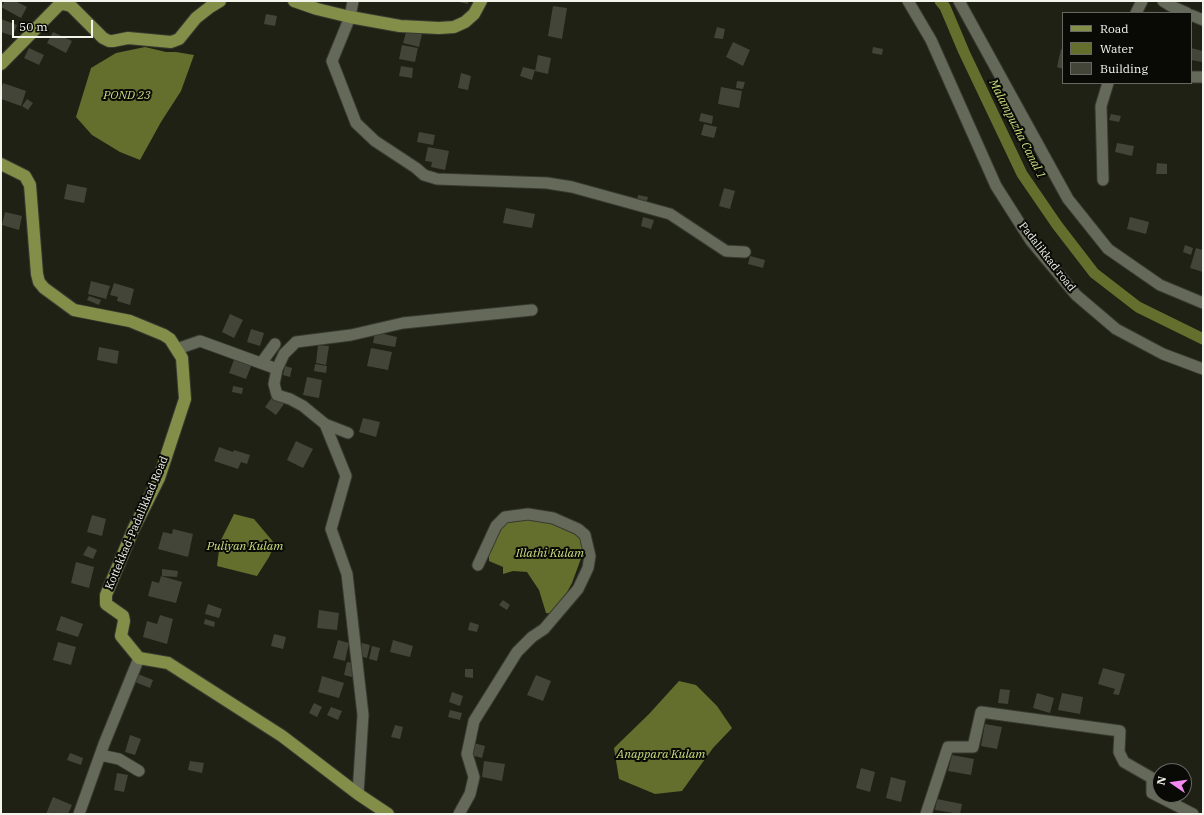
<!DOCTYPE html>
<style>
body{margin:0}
#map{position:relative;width:1204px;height:815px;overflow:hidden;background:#1f2115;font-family:"IBM Plex Serif",serif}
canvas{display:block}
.frame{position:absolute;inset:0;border:2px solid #f3f5ed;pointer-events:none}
.legend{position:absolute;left:1062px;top:12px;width:130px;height:72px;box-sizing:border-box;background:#090a06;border:1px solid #676862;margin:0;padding:5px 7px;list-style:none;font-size:12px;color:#f3f5ed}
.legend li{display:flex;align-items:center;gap:8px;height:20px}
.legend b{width:20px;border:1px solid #676862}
.north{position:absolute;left:1152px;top:763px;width:40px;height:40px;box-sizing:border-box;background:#090a06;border:1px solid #676862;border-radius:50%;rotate:283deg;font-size:11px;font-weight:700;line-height:16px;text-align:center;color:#f3f5ed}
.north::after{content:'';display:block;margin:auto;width:14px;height:18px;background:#f38af2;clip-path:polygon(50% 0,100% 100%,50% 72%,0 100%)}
.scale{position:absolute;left:12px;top:20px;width:81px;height:18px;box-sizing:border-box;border:2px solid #f3f5ed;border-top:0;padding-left:5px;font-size:12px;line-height:14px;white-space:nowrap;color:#f3f5ed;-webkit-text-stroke:3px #090a06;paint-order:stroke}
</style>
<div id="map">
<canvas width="1204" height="815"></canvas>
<div class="frame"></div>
<ul class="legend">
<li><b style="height:5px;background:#838e49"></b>Road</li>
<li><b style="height:11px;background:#646f2d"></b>Water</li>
<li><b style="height:11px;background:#424537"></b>Building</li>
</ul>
<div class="north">N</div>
<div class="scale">50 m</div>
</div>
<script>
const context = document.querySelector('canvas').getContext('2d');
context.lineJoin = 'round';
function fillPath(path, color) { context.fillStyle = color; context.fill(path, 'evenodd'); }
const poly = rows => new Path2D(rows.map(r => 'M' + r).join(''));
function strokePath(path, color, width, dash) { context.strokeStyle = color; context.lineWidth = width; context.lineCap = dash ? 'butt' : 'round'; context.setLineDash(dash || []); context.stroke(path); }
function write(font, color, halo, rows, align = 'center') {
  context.font = font + ' "IBM Plex Serif",serif'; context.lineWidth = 4; context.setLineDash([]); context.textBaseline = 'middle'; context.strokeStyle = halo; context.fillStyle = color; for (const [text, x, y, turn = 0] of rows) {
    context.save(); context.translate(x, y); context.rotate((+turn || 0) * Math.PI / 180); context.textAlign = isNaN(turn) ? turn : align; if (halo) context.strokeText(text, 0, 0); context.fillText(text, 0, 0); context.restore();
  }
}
fillPath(poly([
 [145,47,166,52,176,52,194,55,181,91,161,122,140,160,120,152,92,135,76,117,91,68,116,53],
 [234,514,254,519,275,544,269,557,257,576,217,566,220,542],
 [505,519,536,520,581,530,583,553,572,583,555,614,546,613,539,590,527,572,513,571,503,574,503,567,489,561,489,551],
 [679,681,696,685,717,706,732,728,713,748,682,791,655,794,619,779,614,748,649,714]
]), '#646f2d');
strokePath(poly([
 [940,1,945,7,964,52,1022,174,1057,225,1094,273,1138,307,1203,339]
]), '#646f2d', 11);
fillPath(poly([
 [5,1,15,1,27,7,21,18,1,7],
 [454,1,468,1,468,4],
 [553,6,567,8,562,39,548,36],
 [266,14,277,16,275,26,264,24],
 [1,19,17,25,13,36,1,32],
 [717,27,725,29,723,39,714,38],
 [407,29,422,34,419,47,403,43],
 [53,32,72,41,66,53,47,43],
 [733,42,750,50,743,66,726,57],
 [402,45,418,48,415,62,399,59],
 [873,47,883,49,882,55,872,53],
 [29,48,44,55,39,65,24,58],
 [1191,48,1203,51,1202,62,1191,60],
 [1061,49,1063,50,1063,69,1057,67],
 [538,55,551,58,548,74,535,71],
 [401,66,413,68,412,78,399,76],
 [523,67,535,70,532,80,520,76],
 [461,73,471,76,468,90,458,88],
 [737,81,745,82,743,89,736,88],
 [3,83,26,91,21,106,1,99,1,90],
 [721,87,742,91,739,108,718,104],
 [27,99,33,103,28,110,22,106],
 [701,113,713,116,712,124,699,121],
 [1111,114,1121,116,1119,122,1109,120],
 [704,124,717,127,714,138,701,135],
 [419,132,435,135,433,145,417,142],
 [1117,143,1134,146,1132,156,1115,152],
 [428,147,449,151,445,170,431,167,432,162,425,161],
 [1157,163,1167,164,1167,174,1156,174],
 [67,184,87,188,84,203,64,199],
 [724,188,735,191,730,209,719,206],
 [638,195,648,197,646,204,637,201],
 [506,208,535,214,532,228,503,223],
 [5,212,22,216,19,230,2,225],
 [643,217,654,220,651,229,641,226],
 [1130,217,1149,222,1146,234,1127,229],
 [1185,245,1193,248,1191,255,1183,252],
 [1196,248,1203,250,1203,272,1190,268],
 [750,256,765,260,763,268,748,264],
 [91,281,110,286,106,299,88,294],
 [114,283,134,289,130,305,117,301,118,297,110,295],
 [89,296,101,300,99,305,87,300],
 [230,314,243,320,234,338,222,332],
 [251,329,264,333,260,346,247,342],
 [375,332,397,337,395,347,373,343],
 [318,345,329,346,326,365,316,363],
 [99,347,119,351,117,364,97,360],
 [371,348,392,352,388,370,367,366],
 [235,357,252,364,246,379,229,373],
 [315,364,327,366,326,373,314,371],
 [285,366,292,368,290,377,283,375],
 [307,377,322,380,319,398,303,395],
 [233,386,243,388,242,394,232,392],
 [273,396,284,404,276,415,265,407],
 [363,418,380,422,376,437,359,432],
 [296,441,313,449,303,468,287,460],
 [219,447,233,452,234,450,250,455,247,464,241,462,238,469,214,461],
 [92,515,106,519,102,536,87,532],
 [173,529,193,534,188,557,158,549,163,532,172,534],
 [88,546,97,550,93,559,83,555],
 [76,562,94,567,89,588,71,583],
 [162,569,178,571,177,577,162,576],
 [161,576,182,582,176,603,148,596,152,581,159,583],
 [503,600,510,605,507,610,499,605],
 [208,604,222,609,219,618,205,614],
 [319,610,339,613,337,630,317,628],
 [160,615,173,619,167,644,143,637,147,621,157,624],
 [61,616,83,624,78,637,56,630],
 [205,619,215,622,214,627,204,624],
 [470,622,479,625,477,632,468,630],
 [274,634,286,637,283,649,271,646],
 [338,640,349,643,345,661,333,658],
 [393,640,413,646,410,657,390,652],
 [58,642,76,647,71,665,53,660],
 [362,643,370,645,367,658,359,656],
 [372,646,380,648,377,661,369,659],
 [347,662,355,663,352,677,344,675],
 [1103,668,1125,674,1119,695,1113,694,1115,689,1098,684],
 [465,669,473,669,473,678,465,677],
 [138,674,153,680,150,688,135,682],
 [536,675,551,681,543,701,527,695],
 [322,676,344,683,339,698,318,692],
 [1000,689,1010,690,1008,704,998,703],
 [452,692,463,696,460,706,449,702],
 [1037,693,1054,698,1050,713,1033,708],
 [1062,693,1083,697,1080,714,1058,710],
 [314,703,322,707,317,717,309,713],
 [331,707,342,711,338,720,327,715],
 [450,710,462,713,460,720,448,717],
 [985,724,1002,727,997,749,981,746],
 [395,725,403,727,400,739,391,737],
 [130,735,141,739,135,755,125,752],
 [474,743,485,746,482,758,471,755],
 [70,753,83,758,81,765,67,760],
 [952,755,974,759,971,775,948,771],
 [190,761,204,763,202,773,188,770],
 [484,761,505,764,502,781,482,777],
 [861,768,875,772,870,792,856,788],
 [117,773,128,775,124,792,114,790],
 [891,777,906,781,901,802,886,798],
 [53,797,72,805,68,814,46,814],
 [937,799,962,804,960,814,935,810]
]), '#424537');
const minor = poly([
 [353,1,350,17,332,61,356,123,375,141,416,168,424,175,437,179,547,183,572,187,670,214,726,251,745,252],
 [908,1,931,40,996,186,1031,241,1076,295,1116,329,1163,354,1203,369],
 [959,1,1068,199,1108,249,1160,285,1203,303],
 [1163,1,1171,6,1187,13],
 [1136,13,1142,1],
 [1191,15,1203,20],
 [1191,77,1203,77],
 [1103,180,1101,106,1108,83],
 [177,349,200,341,277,369],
 [262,362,275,344],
 [325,424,348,433],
 [100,755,119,759,139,771],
 [358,794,363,715,347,574,331,529,346,476,325,424,303,406,290,399,277,395,274,384,277,369,284,354,296,342,351,335,403,323,532,310],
 [79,814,104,744,139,658],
 [459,814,470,794,474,777,467,754,474,721,517,652,532,637,544,629,578,589,588,568,590,556,585,535,578,529,553,518,528,514,505,517,496,526,478,565],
 [926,814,948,747,973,747,981,712,1120,731,1119,752,1124,762,1152,778,1152,793,1193,814]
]);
const major = poly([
 [294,1,317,9,350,17,400,26,439,28,454,27,465,22,474,14,481,1],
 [1,64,59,5,63,4,68,5,72,7,103,38,109,41,113,41,128,38,171,42,179,39,196,18,210,7,220,1],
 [1,164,25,176,30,185,37,274,39,282,44,288,74,310,130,321,164,335,170,339,182,358,185,399,159,478,133,530,106,595,106,604,123,616,124,621,121,636,139,658,168,663,282,736,358,794,388,814]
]);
strokePath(minor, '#383a31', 13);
strokePath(major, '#383a31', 14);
strokePath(minor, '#65695a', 11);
strokePath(major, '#838e49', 12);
write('11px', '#f3f5ed', '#090a06', [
 ["Padalikkad road",1047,257,52],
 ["Kottekkad-Padalikkad Road",137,523,-67]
]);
write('italic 12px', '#ccde7f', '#090a06', [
 ["POND 23",127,96],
 ["Malampuzha Canal 1",1017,129,63],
 ["Puliyan Kulam",245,547],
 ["Illathi Kulam",550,554],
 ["Anappara Kulam",661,755]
]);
</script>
